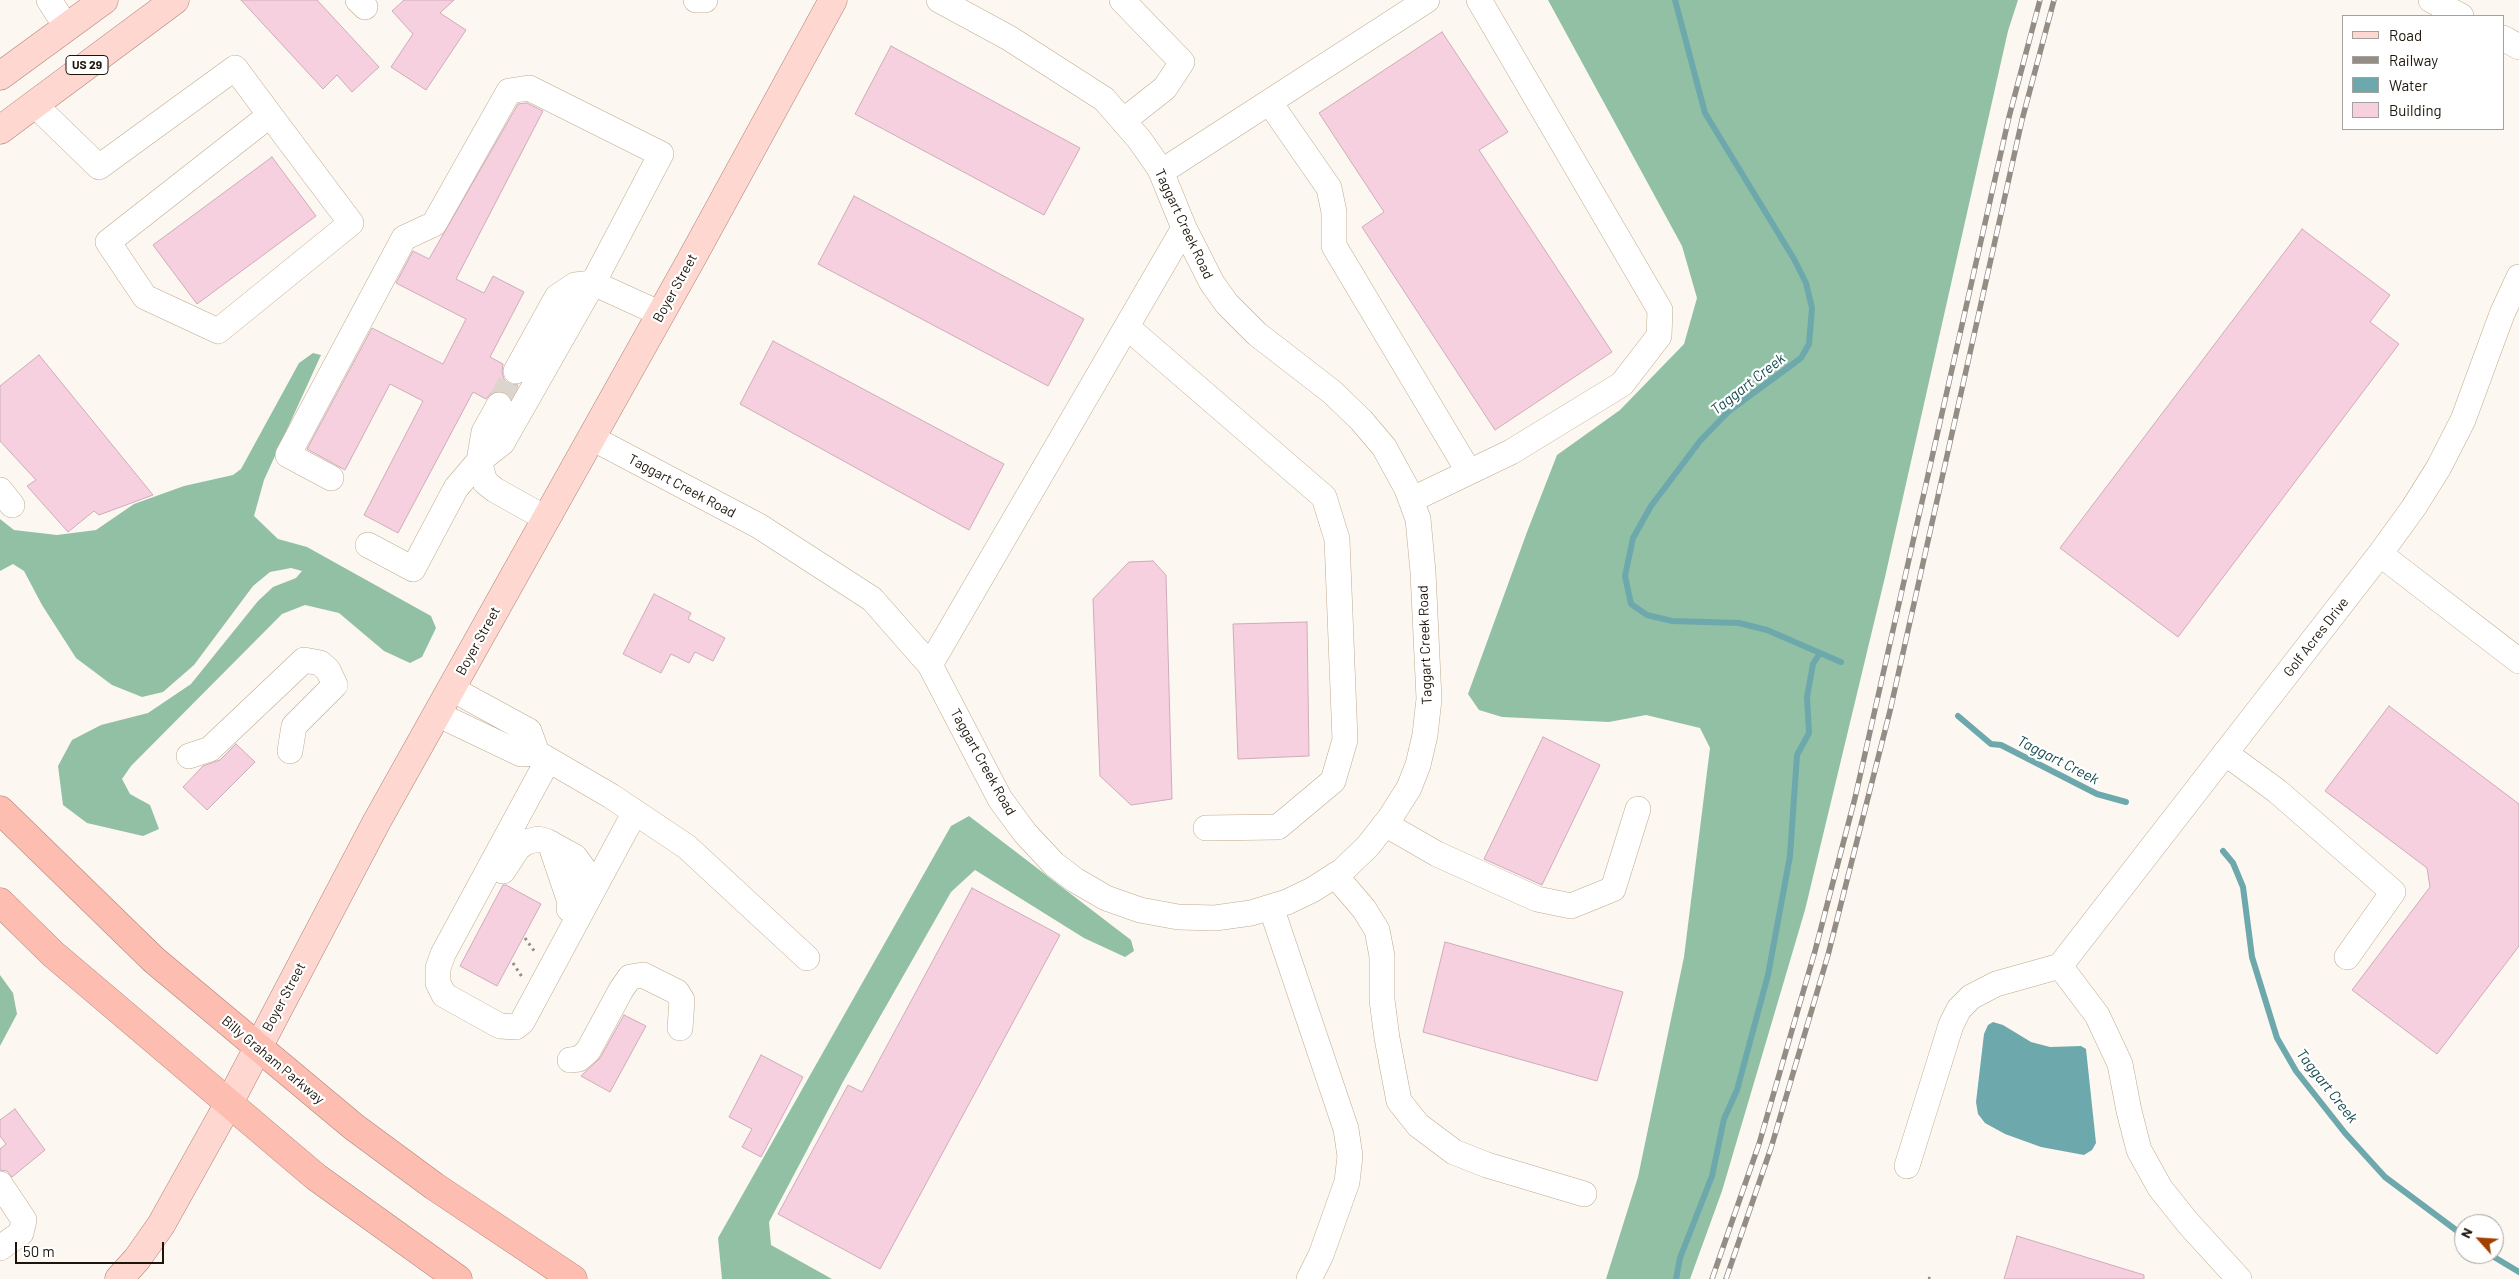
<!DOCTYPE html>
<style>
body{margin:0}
#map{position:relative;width:2519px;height:1279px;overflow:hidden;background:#fcf7f1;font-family:Barlow,sans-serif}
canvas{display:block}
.legend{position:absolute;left:2342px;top:15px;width:162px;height:115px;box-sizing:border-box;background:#fff;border:1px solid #a5a19d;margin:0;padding:6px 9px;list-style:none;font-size:15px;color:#1d150b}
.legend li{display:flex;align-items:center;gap:10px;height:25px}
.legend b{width:25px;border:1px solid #a5a19d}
.north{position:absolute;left:2454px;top:1214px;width:50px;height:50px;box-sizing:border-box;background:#fff;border:1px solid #a5a19d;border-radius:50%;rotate:296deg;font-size:14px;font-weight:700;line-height:20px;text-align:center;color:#1d150b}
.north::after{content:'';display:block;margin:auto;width:18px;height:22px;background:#a24000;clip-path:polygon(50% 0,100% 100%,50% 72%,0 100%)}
.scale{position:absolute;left:15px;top:1242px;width:149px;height:22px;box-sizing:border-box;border:2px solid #1d150b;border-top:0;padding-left:6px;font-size:15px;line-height:18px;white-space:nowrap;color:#1d150b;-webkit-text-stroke:4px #fff;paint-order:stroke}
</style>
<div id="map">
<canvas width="2519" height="1279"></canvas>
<ul class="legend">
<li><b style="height:6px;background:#fed7d0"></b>Road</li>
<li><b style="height:6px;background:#938d85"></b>Railway</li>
<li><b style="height:14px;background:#6da8ac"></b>Water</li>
<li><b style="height:14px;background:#f7d0df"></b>Building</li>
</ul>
<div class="north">N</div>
<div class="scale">50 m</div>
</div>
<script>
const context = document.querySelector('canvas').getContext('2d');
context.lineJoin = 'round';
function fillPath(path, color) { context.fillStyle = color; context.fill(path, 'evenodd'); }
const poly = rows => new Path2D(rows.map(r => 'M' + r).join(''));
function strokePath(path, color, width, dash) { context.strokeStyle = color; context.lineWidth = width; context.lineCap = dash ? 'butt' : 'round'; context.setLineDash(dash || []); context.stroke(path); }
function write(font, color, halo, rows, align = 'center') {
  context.font = font + ' Barlow,sans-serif'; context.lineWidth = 4.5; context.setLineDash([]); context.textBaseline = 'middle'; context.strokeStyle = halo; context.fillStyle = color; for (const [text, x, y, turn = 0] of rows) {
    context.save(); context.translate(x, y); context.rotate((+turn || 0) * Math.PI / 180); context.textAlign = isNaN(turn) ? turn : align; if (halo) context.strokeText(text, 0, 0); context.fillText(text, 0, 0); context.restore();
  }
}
fillPath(poly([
 [1548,0,2018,0,2008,31,1885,577,1805,910,1722,1191,1690,1279,1606,1279,1638,1177,1684,957,1710,748,1700,728,1646,715,1609,722,1502,717,1479,710,1468,694,1527,532,1557,455,1620,410,1684,344,1697,298,1682,246],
 [313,353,321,355,264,480,254,516,278,539,307,547,431,616,436,628,422,657,410,663,384,651,339,613,305,605,282,614,131,766,122,779,130,794,150,805,159,829,143,836,87,823,63,805,58,766,72,740,101,725,148,713,191,684,258,601,273,587,296,578,302,571,291,568,270,572,253,586,194,665,163,692,142,697,112,685,76,658,42,605,24,571,13,564,0,571,0,519,14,530,57,535,96,530,134,504,184,486,233,475,241,469,299,363],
 [969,816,1131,940,1134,951,1125,957,1084,938,975,870,951,892,844,1080,769,1222,771,1245,832,1279,722,1279,718,1238,951,826],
 [0,975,13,993,17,1014,0,1046]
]), '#92c0a5');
fillPath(poly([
 [1993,1022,2003,1025,2031,1042,2050,1047,2081,1046,2086,1049,2096,1143,2092,1150,2084,1155,2041,1147,2005,1134,1985,1123,1978,1114,1976,1102,1984,1034,1988,1025]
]), '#6da8ac');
strokePath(poly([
 [1675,0,1705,113,1794,259,1806,283,1812,308,1809,344,1801,358,1729,411,1700,441,1651,506,1633,538,1625,576,1631,604,1647,615,1672,621,1739,623,1767,630,1841,662],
 [1958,716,1991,744,2001,745,2097,794,2126,802],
 [2223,851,2233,863,2243,887,2252,957,2277,1038,2296,1071,2345,1133,2385,1177,2464,1236],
 [2489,1254,2519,1272],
 [1676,1279,1680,1258,1712,1176,1724,1119,1737,1090,1768,975,1790,856,1797,755,1809,733,1807,697,1813,664,1820,653]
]), '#6da8ac', 6);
const building = poly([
 [241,0,317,0,379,67,352,92,337,75,323,89,241,0],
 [404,0,454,0,440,13,466,30,426,90,391,67,413,34,392,11,404,0],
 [1442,32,1508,132,1479,150,1612,352,1495,430,1362,227,1384,212,1319,113,1442,32],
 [891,46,1080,148,1044,215,855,114,891,46],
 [527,103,543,111,456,279,484,293,493,276,524,292,490,357,503,364,502,372,504,379,509,384,518,385,511,398,506,393,499,391,491,393,486,399,473,392,398,533,364,515,423,401,390,384,345,470,307,449,372,328,443,364,466,319,396,283,413,251,429,259,518,104,527,103],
 [272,157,316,216,197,304,153,245,272,157],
 [854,196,1084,319,1048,386,818,264,854,196],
 [2302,229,2390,295,2370,322,2399,344,2178,637,2060,548,2302,229],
 [773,341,1004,464,969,530,740,404,773,341],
 [39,355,153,495,99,515,94,511,68,532,27,486,36,480,0,441,0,386,39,355],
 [1153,561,1166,575,1172,799,1131,805,1100,776,1093,599,1129,562,1153,561],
 [654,594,691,613,688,619,725,638,713,661,695,652,689,663,671,654,661,673,623,654,654,594],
 [1307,622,1309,756,1238,759,1233,624,1307,622],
 [2389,706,2519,804,2519,946,2437,1054,2352,990,2430,887,2427,868,2325,791,2389,706],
 [1543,737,1600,765,1542,885,1484,859,1543,737],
 [236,744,255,762,207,810,183,787,203,766,220,760,236,744],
 [503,885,506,885,541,904,497,986,460,966,503,885],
 [972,888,1060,935,880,1269,778,1214,848,1085,862,1092,972,888],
 [1445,942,1623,992,1597,1081,1423,1032,1445,942],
 [624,1015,646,1026,610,1092,581,1076,600,1058,624,1015],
 [761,1055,803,1077,761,1157,742,1147,752,1129,729,1117,761,1055],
 [15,1109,45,1150,12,1177,7,1171,0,1170,0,1149,6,1144,0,1136,0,1120,15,1109],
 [2017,1236,2144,1275,2144,1279,2004,1279,2017,1236]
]);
fillPath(building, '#f7d0df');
strokePath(building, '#cfabb9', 1);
strokePath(poly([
 [499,405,516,371]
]), '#dbd5ce', 25, [25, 12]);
const minor = poly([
 [49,0,67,28],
 [358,0,365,7],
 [696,0,705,0],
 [1122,0,1182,62,1165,88,1123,121],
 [2431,0,2461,16],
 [2503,38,2519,47],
 [1270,103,1329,188,1334,212,1334,246,1469,472],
 [34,104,99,167,235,68,270,115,351,223,218,331,145,297,108,242,270,115],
 [1161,172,1427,0],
 [1127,327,1324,497,1337,539,1345,740,1333,781,1278,827,1206,828],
 [516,371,557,297,575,285,593,283,661,314],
 [499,405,484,432,479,461,485,482,495,490,545,518],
 [592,438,759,526,872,599,930,665,1000,799,1025,833,1054,864,1075,880,1106,898,1140,910,1178,917,1215,918,1251,913,1287,902,1312,890,1342,871,1368,846,1390,818,1409,788,1418,765,1425,735,1429,699,1423,572,1418,519,1407,489,1384,447,1361,420,1332,392,1257,334,1227,304,1212,283,1184,228,1160,169,1139,139,1104,99,1009,38,939,0],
 [331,478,288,455,404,238,434,224,509,91,529,88,661,154,593,283,502,443,479,461,456,488,413,569,368,545],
 [0,490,12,505],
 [1411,500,1511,452,1622,384,1659,336,1660,310,1479,0],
 [2380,554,2519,661],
 [930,665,1184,228],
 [452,689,529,731,537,753],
 [437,714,521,754,537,753,611,796,687,847,807,958],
 [2225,753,2277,791,2393,892,2347,957],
 [189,756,210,749,304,660,320,663,328,670,335,685,294,726,290,751],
 [548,760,443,954,438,968,438,983,444,995,500,1026,516,1027,522,1022,635,812],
 [1385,824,1437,854,1537,899,1571,906,1613,889,1638,809],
 [550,843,570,902,569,909],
 [503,871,518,848,526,842,538,839,546,841,575,857,583,868,584,877,573,903],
 [1335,875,1364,909,1377,930,1382,956,1382,1000,1387,1038,1399,1101,1418,1125,1454,1152,1487,1165,1584,1194],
 [1271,907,1346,1129,1350,1156,1347,1182,1321,1255,1309,1279],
 [2060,966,2380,554,2414,507,2439,467,2463,420,2502,314,2519,277],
 [2060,966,2097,1015,2120,1064,2129,1111,2139,1150,2160,1188,2188,1223,2239,1279],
 [570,1060,579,1059,588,1051,621,990,630,977,643,975,677,992,682,1000,680,1028],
 [1907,1166,1951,1025,1959,1009,1971,997,1996,984,2060,966],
 [0,1184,24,1220,21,1233,0,1248]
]);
const major = poly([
 [0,76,104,0],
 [0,130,175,0],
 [119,1279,137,1259,161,1225,229,1103,377,821,692,258,833,0]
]);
const highway = poly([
 [0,810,154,960,354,1127,434,1186,573,1279],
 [0,902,53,954,316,1177,458,1279]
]);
strokePath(minor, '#c0aa8d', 26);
strokePath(major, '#af8277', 29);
strokePath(highway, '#af8277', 29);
strokePath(poly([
 [525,938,535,952],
 [513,963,522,977],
 [1928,1278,1932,1279]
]), '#938c84', 3, [2.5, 4]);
strokePath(minor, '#fff', 25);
strokePath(major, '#fed7d0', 28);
strokePath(highway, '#febdb1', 28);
const rail = poly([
 [1712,1279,1759,1144,1815,951,1855,798,2009,117,2040,0],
 [1726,1279,1771,1148,1828,955,1890,711,2022,120,2054,0]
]);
strokePath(rail, '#938d85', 5.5);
strokePath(rail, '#fff', 4, [11]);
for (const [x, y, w] of [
 [87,65,42]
]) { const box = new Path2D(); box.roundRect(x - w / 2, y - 9.5, w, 19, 4); context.fillStyle = '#fff'; context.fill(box); strokePath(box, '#1d150b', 1); }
write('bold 12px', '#1d150b', null, [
 ["US 29",87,65]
]);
write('14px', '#1d150b', '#fff', [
 ["Taggart Creek Road",1184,224,65],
 ["Boyer Street",675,288,-61],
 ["Taggart Creek Road",682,486,28],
 ["Golf Acres Drive",2316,637,-52],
 ["Boyer Street",478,641,-61],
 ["Taggart Creek Road",1425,645,-92],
 ["Taggart Creek Road",983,762,61],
 ["Boyer Street",284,997,-62],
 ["Billy Graham Parkway",273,1060,40]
]);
write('italic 15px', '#144a4e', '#fff', [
 ["Taggart Creek",1748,384,-38],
 ["Taggart Creek",2058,760,27],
 ["Taggart Creek",2327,1086,52]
]);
</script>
